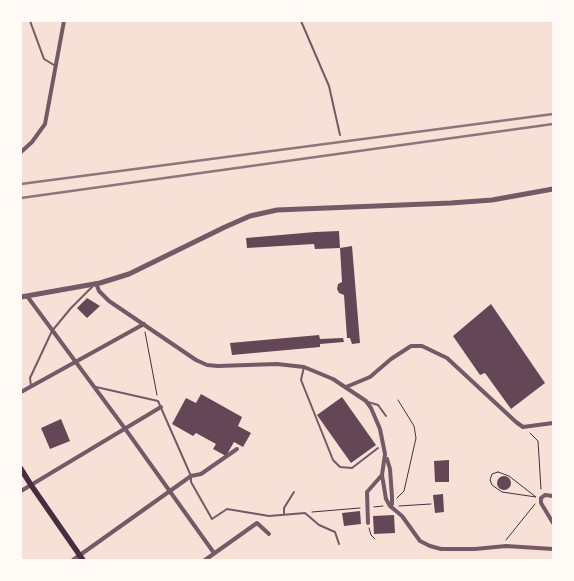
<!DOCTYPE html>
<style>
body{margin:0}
#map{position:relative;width:574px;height:581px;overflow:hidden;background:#f7e1d7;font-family:"Nunito Sans",sans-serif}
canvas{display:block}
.frame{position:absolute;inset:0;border:22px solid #fffaf5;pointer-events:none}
</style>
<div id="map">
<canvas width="574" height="581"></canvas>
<div class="frame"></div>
</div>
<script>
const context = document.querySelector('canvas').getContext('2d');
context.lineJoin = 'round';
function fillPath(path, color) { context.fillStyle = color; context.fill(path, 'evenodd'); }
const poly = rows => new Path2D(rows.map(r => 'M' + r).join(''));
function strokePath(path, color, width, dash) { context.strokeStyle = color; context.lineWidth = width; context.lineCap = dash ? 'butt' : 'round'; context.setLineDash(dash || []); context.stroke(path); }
fillPath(poly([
 [339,231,340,248,352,246,360,343,352,344,350,338,347,338,344,295,339,293,337,289,338,284,342,282,340,248,315,249,314,244,247,248,246,238,315,232],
 [87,298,100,306,87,318,77,308],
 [491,304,545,383,511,409,485,373,480,375,453,336],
 [319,335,320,339,343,338,344,342,320,344,320,347,232,355,230,343],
 [201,394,242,417,238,426,251,433,243,447,234,442,226,456,213,449,216,444,196,433,193,436,172,424,186,398,196,403],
 [342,397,376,445,351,463,317,415],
 [61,419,70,441,50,449,41,428],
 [449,460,449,482,435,482,434,461],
 '497 483a7 7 0 1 1 14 0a7 7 0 1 1-14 0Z',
 [443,494,444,512,435,513,433,495],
 [360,511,361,524,344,526,342,513],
 [394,515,395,533,374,534,373,516]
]), '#644757');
strokePath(poly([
 [145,332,157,395],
 [530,433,538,441,541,489],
 [498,472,509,476,536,497,502,492,492,485,490,480,492,474,498,472],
 [397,498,404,491,416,438,414,426,398,400],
 [399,506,431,504],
 [374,507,383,506],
 [312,512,360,508],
 [369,528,371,535,375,539],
 [506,540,535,504]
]), '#4a2c40', 1);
strokePath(poly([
 [30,21,44,59,54,65],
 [301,21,329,86,340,135],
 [304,367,301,380,333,460,340,467,352,468,378,448],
 [31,386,30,378,52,331,71,308,93,286],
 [96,387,158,401,191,476,191,482,212,519,227,509,269,516,305,513,319,525,335,532,339,544],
 [368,402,378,405,386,416],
 [284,514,284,508,294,492]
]), '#755966', 2);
strokePath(poly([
 [21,152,32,142,45,124,64,21],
 [96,283,99,291,109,301,196,360,207,365,218,366,277,364,304,367,333,379,366,401,371,408,380,429,385,454,382,475,386,499,390,506,402,516,420,541,430,546,441,549,475,549,506,546,553,549],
 [27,296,126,430,214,553],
 [346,387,370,377,391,359,411,346,422,346,447,358,516,422,523,427,553,423],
 [21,392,144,324],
 [387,459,390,469,392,497,392,504,390,506],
 [21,491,161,407],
 [553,496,545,495,541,498,541,503,553,523],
 [368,523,367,492,382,475],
 [73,560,191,476,201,474,237,449],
 [205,560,257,523,269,534]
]), '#755966', 4);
strokePath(poly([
 [21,297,100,283,129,274,225,227,250,216,277,210,451,203,492,200,553,189]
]), '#755966', 5);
strokePath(poly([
 [21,469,31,485,83,560]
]), '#4a2c40', 5.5);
strokePath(poly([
 [21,184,553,114],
 [21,198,553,124]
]), '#8f747c', 2.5);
</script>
